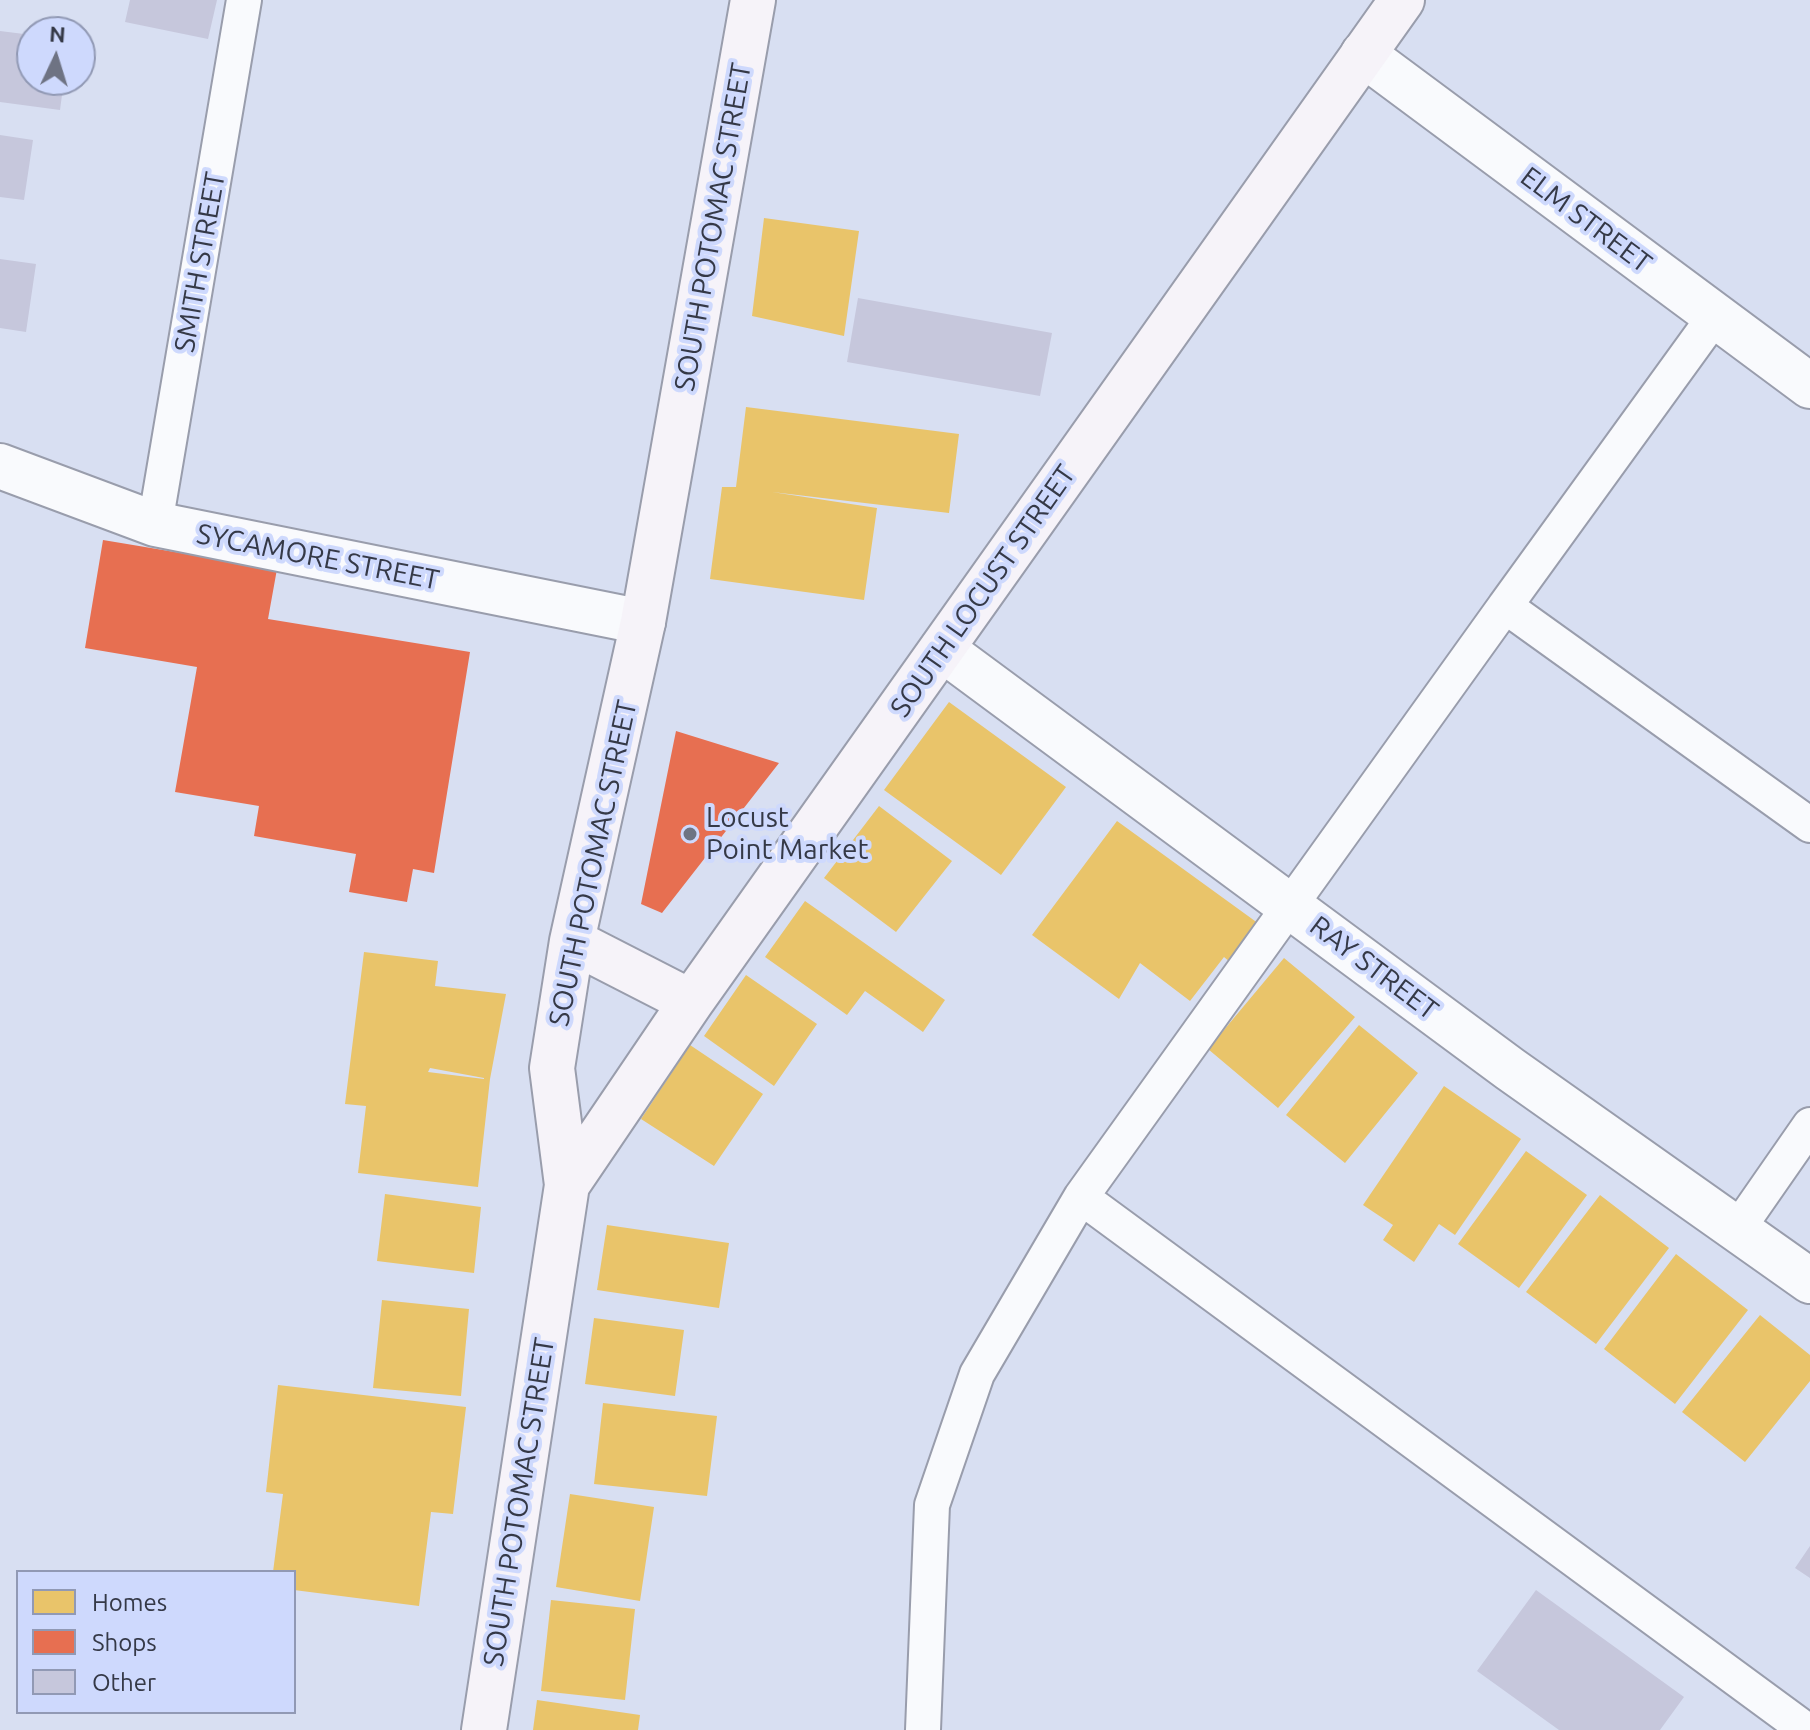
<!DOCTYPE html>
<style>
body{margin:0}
#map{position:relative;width:1810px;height:1730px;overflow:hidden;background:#d8dff2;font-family:Ubuntu,sans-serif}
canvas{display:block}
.legend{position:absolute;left:16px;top:1570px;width:280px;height:144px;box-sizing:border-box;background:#ced9fd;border:2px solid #9199b4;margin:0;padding:10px 14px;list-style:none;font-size:24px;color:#353947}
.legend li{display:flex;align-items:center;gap:16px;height:40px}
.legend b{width:40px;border:2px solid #9199b4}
.north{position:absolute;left:16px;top:16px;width:80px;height:80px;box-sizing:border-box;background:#ced9fd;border:2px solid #9199b4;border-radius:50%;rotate:4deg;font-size:22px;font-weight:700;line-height:32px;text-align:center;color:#353947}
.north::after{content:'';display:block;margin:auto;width:28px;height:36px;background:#6e7383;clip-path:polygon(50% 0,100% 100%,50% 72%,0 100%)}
</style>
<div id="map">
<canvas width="1810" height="1730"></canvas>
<ul class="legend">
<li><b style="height:22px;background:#e9c46a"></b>Homes</li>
<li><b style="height:22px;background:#e76f51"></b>Shops</li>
<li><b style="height:22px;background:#c6c7dc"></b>Other</li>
</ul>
<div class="north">N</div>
</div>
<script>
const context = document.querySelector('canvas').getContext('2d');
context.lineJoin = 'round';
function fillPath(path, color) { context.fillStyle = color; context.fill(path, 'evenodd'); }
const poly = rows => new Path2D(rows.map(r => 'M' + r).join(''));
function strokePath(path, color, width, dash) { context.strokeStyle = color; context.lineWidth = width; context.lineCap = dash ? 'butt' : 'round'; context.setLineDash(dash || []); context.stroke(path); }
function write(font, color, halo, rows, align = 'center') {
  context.font = font + ' Ubuntu,sans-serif'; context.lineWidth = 8; context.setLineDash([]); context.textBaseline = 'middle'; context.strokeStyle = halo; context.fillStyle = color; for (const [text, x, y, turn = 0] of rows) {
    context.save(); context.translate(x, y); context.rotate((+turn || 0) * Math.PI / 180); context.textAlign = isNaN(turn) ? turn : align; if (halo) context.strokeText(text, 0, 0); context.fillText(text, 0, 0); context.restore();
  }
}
fillPath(poly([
 [764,218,859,231,844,336,752,316],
 [746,407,959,434,949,513,772,492,877,508,864,600,710,579,722,487,736,487],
 [949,702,1066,787,1001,875,884,790],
 [879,806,952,861,896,932,824,878],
 [1117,821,1266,929,1237,968,1224,957,1190,1001,1140,963,1119,999,1032,935],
 [805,901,945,1000,923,1032,865,991,847,1015,765,957],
 [364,952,438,961,435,986,506,994,490,1079,478,1187,358,1173,366,1106,345,1104],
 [430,1068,484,1078,484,1079,428,1072],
 [1284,958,1355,1017,1278,1108,1208,1049],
 [746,975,817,1024,774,1086,704,1036],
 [1359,1025,1418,1073,1345,1163,1286,1115],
 [690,1045,763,1094,714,1166,641,1119],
 [1444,1086,1521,1139,1455,1235,1439,1224,1414,1262,1383,1240,1393,1225,1363,1205],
 [1526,1151,1587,1195,1519,1288,1458,1244],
 [385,1194,481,1207,474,1273,377,1261],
 [1600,1195,1669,1248,1596,1344,1526,1292],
 [607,1225,729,1243,719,1308,597,1290],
 [1676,1254,1748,1310,1675,1404,1604,1349],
 [382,1300,469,1309,461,1396,373,1388],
 [1760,1315,1810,1355,1810,1381,1745,1462,1682,1412],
 [594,1318,684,1330,675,1396,585,1384],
 [278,1385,466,1407,453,1514,431,1512,419,1606,294,1590,294,1572,273,1572,283,1494,266,1492],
 [603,1403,717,1416,707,1496,594,1484],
 [570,1494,654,1507,640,1601,556,1587],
 [551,1600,635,1609,625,1700,541,1691],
 [537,1700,640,1715,638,1730,533,1730]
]), '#e9c46a');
fillPath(poly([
 [103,540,277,569,268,619,470,652,434,873,413,869,407,902,349,892,356,854,254,836,259,806,175,792,197,667,85,648],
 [676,731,779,763,662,913,641,904]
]), '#e76f51');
fillPath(poly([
 [130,0,217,0,208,39,125,22],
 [0,31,32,35,32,80,64,80,60,110,0,102],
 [0,135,33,140,24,200,0,197],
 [0,259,36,264,26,332,0,328],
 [858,298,1052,333,1040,396,847,362],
 [1810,1546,1810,1578,1795,1568],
 [1536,1590,1684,1697,1660,1730,1559,1730,1477,1671]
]), '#c6c7dc');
const lane = poly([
 [1715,316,1505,606,1810,825],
 [155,524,244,0],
 [1505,606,1081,1197,1806,1730],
 [1737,1230,1810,1125],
 [923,1730,932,1505,977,1374,1081,1197]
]);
const street = poly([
 [1363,54,1810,386],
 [0,466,155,524,643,622],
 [942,649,1510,1069,1810,1281]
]);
const secondary = poly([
 [572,941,691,1002],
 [567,1185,691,1002,1402,0],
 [484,1730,567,1185,552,1068,572,941,643,622,753,0]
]);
strokePath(lane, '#999dac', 38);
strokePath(street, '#999dac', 48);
strokePath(secondary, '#999dac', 48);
strokePath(lane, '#f9fafd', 34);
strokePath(street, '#f9fafd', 44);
strokePath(secondary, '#f6f3f9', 44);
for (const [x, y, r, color] of [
 [690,834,8,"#6e7383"]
]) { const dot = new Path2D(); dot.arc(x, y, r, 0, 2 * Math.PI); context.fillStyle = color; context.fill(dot); strokePath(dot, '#ced9fd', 3); }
write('28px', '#353947', '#ced9fd', [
 ["ELM STREET",1586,220,37],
 ["SOUTH POTOMAC STREET",713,227,-80],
 ["SMITH STREET",200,262,-80],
 ["SYCAMORE STREET",318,557,11],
 ["SOUTH LOCUST STREET",983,591,-55],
 ["SOUTH POTOMAC STREET",593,863,-78],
 ["RAY STREET",1374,968,37],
 ["SOUTH POTOMAC STREET",519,1502,-81]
]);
write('28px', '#353947', '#ced9fd', [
 ["Locust",706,818],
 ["Point Market",706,850]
], 'left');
</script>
